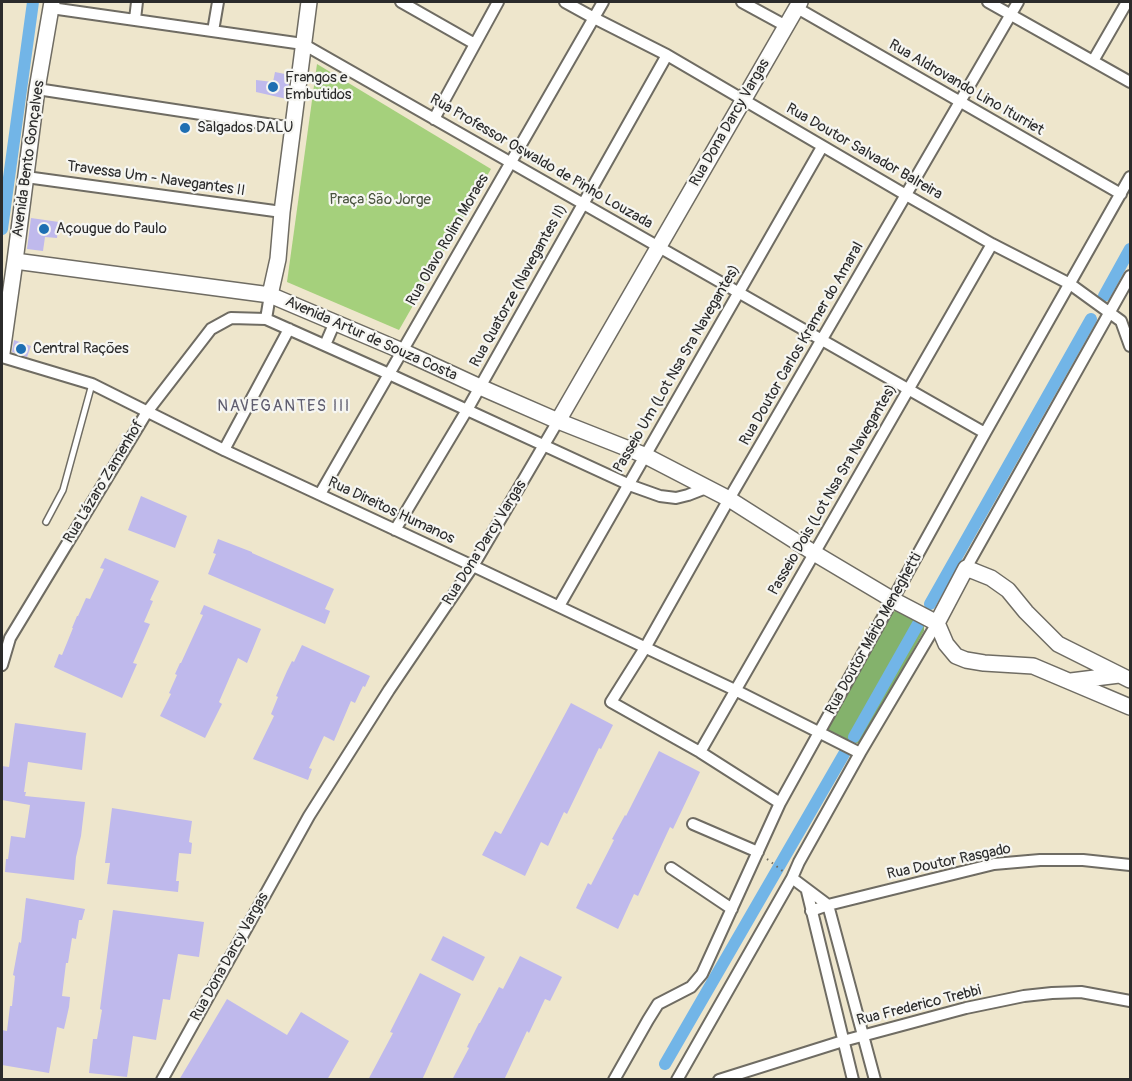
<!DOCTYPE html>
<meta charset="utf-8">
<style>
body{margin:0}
#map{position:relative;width:1132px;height:1081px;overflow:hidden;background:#eee6cc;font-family:Pangolin,sans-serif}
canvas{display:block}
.frame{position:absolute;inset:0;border:3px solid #2b2b2b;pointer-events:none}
</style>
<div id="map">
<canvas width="1132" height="1081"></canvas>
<div class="frame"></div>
</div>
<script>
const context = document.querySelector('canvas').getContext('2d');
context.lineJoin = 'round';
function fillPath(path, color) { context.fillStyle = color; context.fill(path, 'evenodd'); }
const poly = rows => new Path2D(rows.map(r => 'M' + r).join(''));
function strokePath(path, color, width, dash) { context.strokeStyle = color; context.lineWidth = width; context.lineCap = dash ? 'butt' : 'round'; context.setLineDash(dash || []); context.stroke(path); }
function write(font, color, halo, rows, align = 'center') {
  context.font = font + ' Pangolin,sans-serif'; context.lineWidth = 4.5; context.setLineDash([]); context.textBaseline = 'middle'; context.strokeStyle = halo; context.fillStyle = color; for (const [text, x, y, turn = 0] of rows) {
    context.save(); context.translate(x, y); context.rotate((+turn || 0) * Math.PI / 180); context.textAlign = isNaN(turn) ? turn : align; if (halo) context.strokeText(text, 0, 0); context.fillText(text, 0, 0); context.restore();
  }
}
fillPath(poly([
 [317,64,491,169,399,330,287,282]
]), '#a5d07c');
fillPath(poly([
 [895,611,898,611,924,625,924,631,861,742,854,744,829,731,828,724,892,613]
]), '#84b26c');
strokePath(poly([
 [2,229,33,2],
 [1104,296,1130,249],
 [930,604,1091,319],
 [854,737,918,624],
 [665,1064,844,754]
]), '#72b5e7', 12);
fillPath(poly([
 [275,72,290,75,287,99,256,92,256,80,273,82],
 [31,218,59,222,57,238,45,237,43,251,27,249],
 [14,340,31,346,27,357,12,352],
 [141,496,187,516,175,548,128,530],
 [218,539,252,552,252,553,334,589,325,609,330,611,325,624,208,574,216,554,213,553],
 [105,558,159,581,150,600,153,601,144,622,150,624,133,663,137,664,122,698,54,667,59,654,62,655,73,628,72,628,77,616,78,616,86,598,90,599,104,569,100,568],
 [204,605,261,629,247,663,238,658,219,702,222,704,205,738,160,716,171,694,169,693,177,675,175,674,180,663,181,663,203,615,200,614],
 [302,645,370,676,365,687,363,686,355,703,351,701,334,741,324,736,309,768,312,769,308,780,253,759,274,716,271,714,278,697,276,696,287,671,292,661,294,662],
 [571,703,613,725,601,749,599,748,567,814,564,812,548,846,541,842,525,876,482,855,495,831,501,834],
 [15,723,86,733,82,770,28,762,24,792,26,792,25,796,85,802,81,836,76,857,74,880,5,872,6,859,8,859,11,836,25,838,30,805,2,800,2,766,9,767],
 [659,751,700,772,673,829,670,827,638,896,634,894,618,929,576,908,588,883,591,885,614,840,612,839,625,815,626,816],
 [112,808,192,821,189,842,192,843,191,854,179,853,176,881,179,881,178,892,107,884,110,863,105,863],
 [26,898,85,909,82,920,79,920,76,939,72,938,68,963,66,963,62,996,70,997,69,1007,64,1029,57,1027,49,1073,2,1065,2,1030,7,1031,10,1006,12,1006,15,976,13,975,19,942,21,943],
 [113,910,204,922,199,957,178,954,170,1000,163,999,156,1040,133,1036,127,1077,89,1073,93,1039,97,1039,102,1010,100,1009],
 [443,936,485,957,473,981,431,960],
 [520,956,562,977,550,1001,545,999,529,1033,527,1031,504,1080,452,1080,469,1048,467,1047,479,1023,480,1023,499,987,503,989],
 [420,973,461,994,422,1080,368,1080,393,1033,390,1032],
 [227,999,287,1035,301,1012,349,1041,327,1080,179,1080]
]), '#bfb9ec');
const lane = poly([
 [46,522,63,490,92,384]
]);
const street = poly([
 [401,2,475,44],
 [565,2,594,18,667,55,906,195,992,244,1070,284,1121,321,1130,346],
 [742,2,786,26],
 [988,2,1130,82],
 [51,8,303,44,985,433],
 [797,8,1121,194],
 [135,19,137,2],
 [213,31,218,2],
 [1093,61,1127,2],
 [37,89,293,128],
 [434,119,498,2],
 [26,177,282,212],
 [266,319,270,295],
 [325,345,335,322],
 [2,357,92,384,224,450,473,566,735,690,860,753],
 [224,450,289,329],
 [320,494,603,2],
 [395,530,467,410,667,55],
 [966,568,1130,276],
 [559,606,822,147],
 [2,665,10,638,147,412,211,329,231,318,266,319,389,374,632,486,660,496,676,498,688,495,706,488],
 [700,752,992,244],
 [780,803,700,752,611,702,645,648,729,499,1018,2],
 [693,824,758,852],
 [671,868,732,909],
 [792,878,828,905,875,1080],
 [807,891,853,1080],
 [811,911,828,905,994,864,1040,860,1083,860,1130,865],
 [162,1080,309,816,389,690,473,566,558,421],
 [614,1080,648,1020,658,1004,691,987,702,974,780,803,985,433,1130,177],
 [677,1080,792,878,799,862,860,753,937,623],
 [719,1080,843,1041,966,1008,1024,996,1052,993,1081,992,1130,1001]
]);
const secondary = poly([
 [15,261,270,295,402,351,480,387,558,421,644,455,729,499,814,553,893,600,937,623,946,644,956,656,966,660,984,663,1033,666,1130,707],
 [270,295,278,259,282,212,309,2],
 [2,353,15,261,37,89,52,2],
 [558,421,800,2],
 [937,623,966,568,991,578,1008,590,1026,612,1058,644,1130,680],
 [1071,681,1119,675]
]);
strokePath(lane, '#6f6c63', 8);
strokePath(street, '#6f6c63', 14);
strokePath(secondary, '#6f6c63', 18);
strokePath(poly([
 [767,859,784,872]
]), '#6f6c63', 2, [1.5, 4.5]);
strokePath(lane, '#fff', 5);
strokePath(street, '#fff', 10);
strokePath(secondary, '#fff', 15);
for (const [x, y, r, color] of [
 [273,87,6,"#1f6fb2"],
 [185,128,6,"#1f6fb2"],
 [44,229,6,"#1f6fb2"],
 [21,349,6,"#1f6fb2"]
]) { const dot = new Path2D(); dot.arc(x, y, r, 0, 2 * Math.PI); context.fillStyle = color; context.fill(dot); strokePath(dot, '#f6f6f2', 2); }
write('15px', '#2b2b2b', '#f6f6f2', [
 ["Frangos e",285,78],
 ["Embutidos",285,95],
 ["Salgados DALU",197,128],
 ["Açougue do Paulo",56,229],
 ["Central Rações",33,349]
], 'left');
write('15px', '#2b2b2b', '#f6f6f2', [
 ["Rua Aldrovando Lino Iturriet",966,88,30],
 ["Rua Dona Darcy Vargas",730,123,-60],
 ["Rua Doutor Salvador Balreira",864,152,30],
 ["Avenida Bento Gonçalves",29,159,-82],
 ["Rua Professor Oswaldo de Pinho Louzada",541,162,30],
 ["Travessa Um - Navegantes II",156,179,8],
 ["Rua Olavo Rolim Moraes",448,240,-60],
 ["Rua Quatorze (Navegantes II)",519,286,-61],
 ["Avenida Artur de Souza Costa",371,339,24],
 ["Rua Doutor Carlos Kramer do Amaral",802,344,-60],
 ["Passeio Um (Lot Nsa Sra Navegantes)",677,369,-60],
 ["Rua Lázaro Zamenhof",104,482,-59],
 ["Passeio Dois (Lot Nsa Sra Navegantes)",833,490,-60],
 ["Rua Direitos Humanos",391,511,25],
 ["Rua Dona Darcy Vargas",485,543,-58],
 ["Rua Doutor Mário Meneghetti",874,634,-61],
 ["Rua Doutor Rasgado",949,862,-12],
 ["Rua Dona Darcy Vargas",230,957,-61],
 ["Rua Frederico Trebbi",919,1006,-14]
]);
write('15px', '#4a543f', '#f6f6f2', [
 ["Praça São Jorge",380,200]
]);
context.letterSpacing = '1.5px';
write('16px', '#5f5d6f', '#f6f6f2', [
 ["NAVEGANTES III",284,407]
]);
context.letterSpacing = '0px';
</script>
